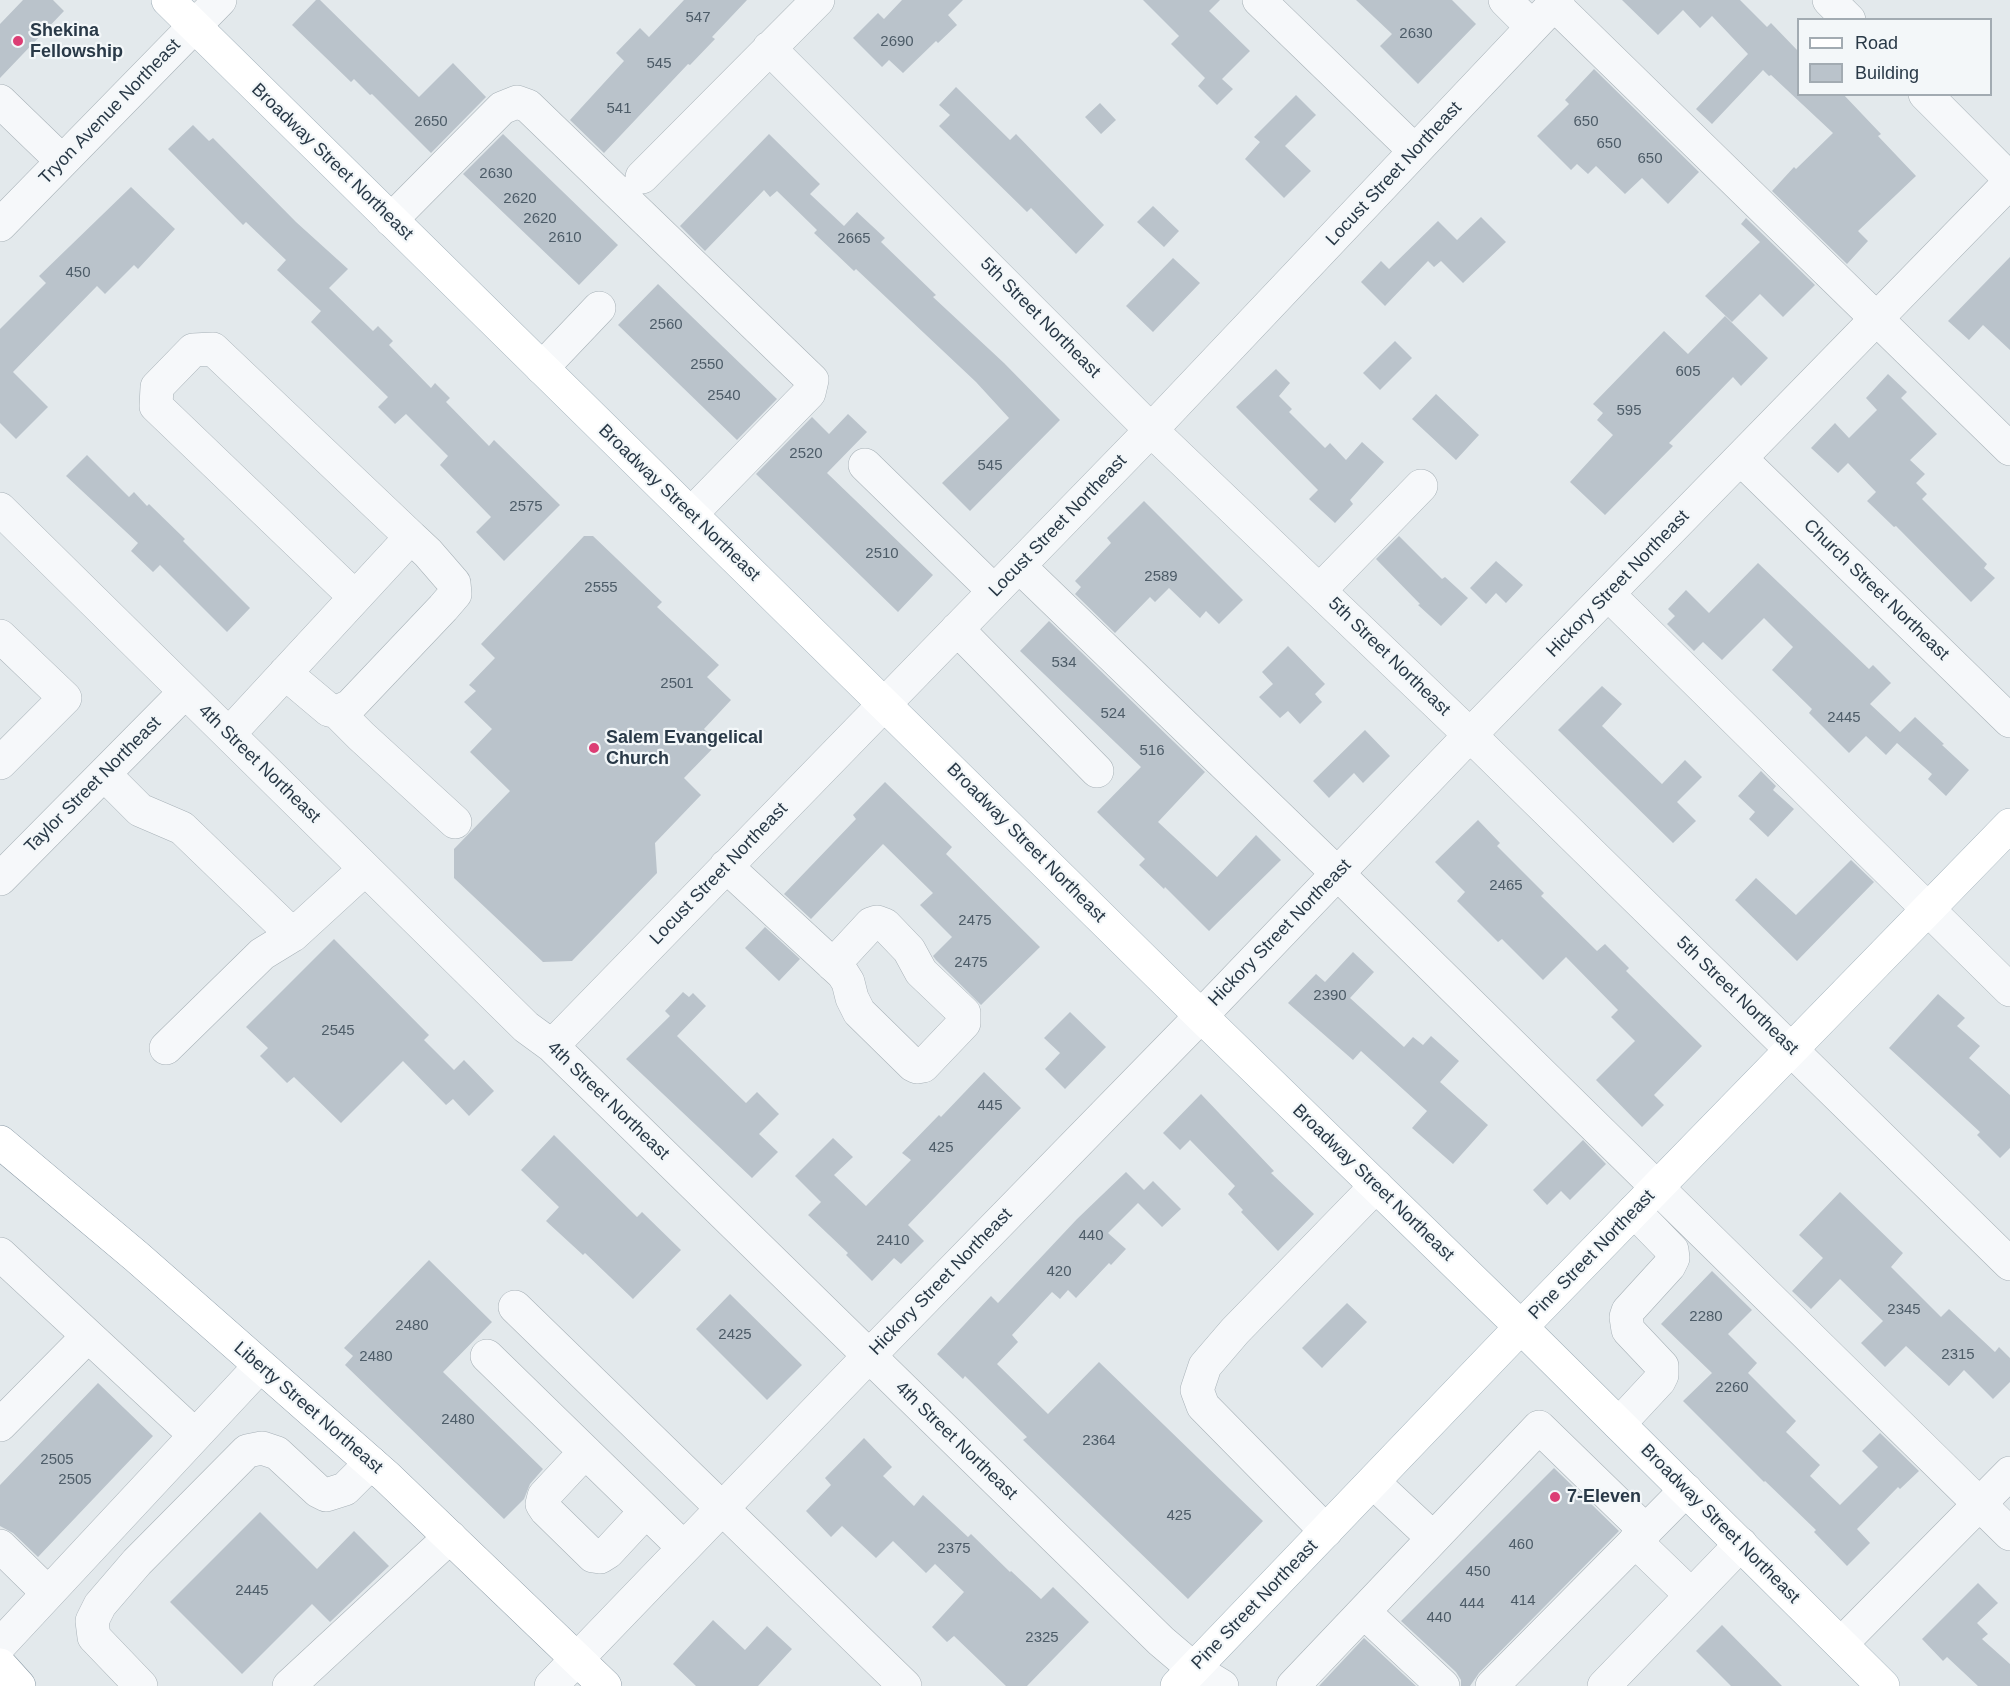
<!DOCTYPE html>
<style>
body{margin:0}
#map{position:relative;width:2010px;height:1686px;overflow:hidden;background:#e3e9ec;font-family:Arial,sans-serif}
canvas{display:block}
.legend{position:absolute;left:1797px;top:18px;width:195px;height:78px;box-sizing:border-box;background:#f3f7f9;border:2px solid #a2abb2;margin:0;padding:8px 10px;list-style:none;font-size:18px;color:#293947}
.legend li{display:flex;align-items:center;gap:12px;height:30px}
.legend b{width:30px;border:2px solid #a2abb2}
</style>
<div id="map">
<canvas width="2010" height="1686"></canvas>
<ul class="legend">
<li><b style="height:8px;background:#fff"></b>Road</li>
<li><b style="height:16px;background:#bac3cb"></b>Building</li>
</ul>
</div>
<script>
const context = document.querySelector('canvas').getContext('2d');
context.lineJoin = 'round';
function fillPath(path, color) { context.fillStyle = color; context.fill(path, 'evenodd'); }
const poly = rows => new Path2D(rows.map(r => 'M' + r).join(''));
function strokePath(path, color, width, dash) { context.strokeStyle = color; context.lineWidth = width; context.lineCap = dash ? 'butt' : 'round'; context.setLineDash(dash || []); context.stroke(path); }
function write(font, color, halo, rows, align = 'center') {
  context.font = font + ' Arial,sans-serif'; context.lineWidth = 4.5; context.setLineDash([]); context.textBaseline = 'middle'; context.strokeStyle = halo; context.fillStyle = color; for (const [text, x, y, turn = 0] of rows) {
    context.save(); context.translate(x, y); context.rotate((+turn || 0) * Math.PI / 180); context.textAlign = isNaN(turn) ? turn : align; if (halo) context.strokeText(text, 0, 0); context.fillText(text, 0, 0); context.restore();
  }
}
fillPath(poly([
 [23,0,53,0,64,11,0,78,0,24],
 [316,0,320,0,419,97,453,63,486,97,431,153,372,94,370,95,354,79,351,82,292,25],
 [684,0,747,0,712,37,715,39,690,65,688,64,604,153,570,120,624,61,616,53,640,28,649,37],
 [902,0,963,0,948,15,957,25,938,43,936,41,903,73,889,60,882,67,853,38,878,13,884,19],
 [1143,0,1220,0,1209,11,1250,51,1222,79,1233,89,1217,105,1198,86,1205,78,1171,44,1179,36],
 [1356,0,1452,0,1476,24,1418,84,1380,46,1392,34],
 [1622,0,1740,0,1767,27,1771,23,1798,51,1798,94,1843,94,1881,134,1878,136,1916,176,1858,231,1868,241,1847,264,1772,191,1794,167,1796,169,1833,133,1771,75,1769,76,1763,70,1712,124,1696,109,1748,54,1712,16,1700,28,1683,10,1658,35],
 [1594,69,1699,172,1668,204,1642,178,1625,194,1596,166,1588,174,1577,164,1571,170,1537,136,1569,104,1565,100],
 [956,87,1010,140,1016,134,1104,225,1076,254,1031,208,1027,212,939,126,950,115,939,105],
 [1296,95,1316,115,1285,146,1311,171,1284,198,1245,159,1260,142,1254,137],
 [1100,103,1116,120,1101,134,1085,117],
 [193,125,209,141,213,138,296,222,348,269,329,288,373,331,378,326,393,341,389,345,431,388,435,383,450,398,446,402,489,446,494,440,560,505,504,561,476,532,491,517,440,465,448,456,406,414,395,424,378,407,388,397,311,322,321,311,277,270,286,260,246,222,243,225,168,149],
 [503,134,618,245,579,285,463,174],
 [769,134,820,184,810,194,844,226,857,212,885,238,881,242,936,295,933,297,1004,363,1060,420,970,511,942,483,1009,418,976,382,856,269,854,271,814,233,817,230,777,191,770,197,764,190,705,251,680,226],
 [131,187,175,229,138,269,134,265,105,294,97,286,13,372,48,407,16,439,0,423,0,329,46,283,39,276],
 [1153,206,1179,231,1164,247,1137,222],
 [1481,217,1506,242,1463,283,1441,261,1434,267,1428,261,1385,306,1361,282,1381,261,1389,269,1438,221,1457,240],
 [1746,218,1815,285,1783,317,1760,294,1732,322,1705,296,1760,242,1741,224],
 [2010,257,2010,350,1983,325,1969,340,1948,321],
 [1173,258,1200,283,1153,332,1126,306],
 [658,284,777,399,737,440,618,325],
 [1725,316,1768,358,1741,386,1733,377,1669,443,1673,446,1605,515,1570,482,1613,435,1597,420,1603,413,1593,404,1664,331,1688,354],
 [1395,341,1412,358,1380,390,1363,373],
 [1276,369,1290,383,1279,396,1292,409,1289,412,1325,448,1330,443,1346,460,1362,442,1384,462,1350,500,1353,504,1335,523,1309,499,1318,490,1236,407],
 [1888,374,1907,392,1901,398,1937,434,1910,460,1925,474,1916,483,1927,494,1922,499,1987,564,1984,568,1995,578,1971,602,1896,526,1894,527,1867,501,1876,492,1848,463,1838,473,1811,448,1835,423,1849,438,1877,410,1866,398],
 [1436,394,1479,435,1456,460,1412,419],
 [848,414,867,432,827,473,933,575,898,612,756,474,812,417,829,434],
 [87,455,129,497,134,492,147,506,149,504,185,539,183,541,250,608,227,632,160,565,153,572,131,551,138,543,66,476],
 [1144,501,1243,600,1219,624,1206,611,1200,618,1169,588,1155,602,1150,597,1115,633,1075,594,1081,587,1075,581,1111,543,1107,538],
 [584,536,593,536,662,602,657,607,719,665,707,677,731,700,704,729,718,743,684,778,701,795,655,843,657,873,572,961,543,962,454,878,454,849,510,791,470,752,492,729,464,702,476,691,469,685,495,658,481,644],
 [1399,536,1442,579,1445,577,1468,598,1441,626,1418,605,1420,604,1376,559],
 [1496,561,1523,585,1506,603,1496,593,1486,604,1470,588],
 [1758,563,1869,669,1873,665,1891,683,1870,704,1900,732,1915,717,1944,744,1942,745,1969,770,1946,796,1928,779,1932,774,1897,743,1886,755,1866,736,1849,753,1809,713,1812,709,1772,670,1793,647,1764,618,1722,660,1703,642,1694,651,1667,624,1675,616,1668,609,1686,590,1709,613],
 [1049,621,1205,772,1158,822,1217,877,1256,835,1281,860,1209,931,1165,887,1164,889,1139,865,1145,859,1097,812,1141,767,1020,651],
 [1288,646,1325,684,1315,694,1322,702,1300,724,1288,711,1280,718,1259,697,1273,684,1262,672],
 [1602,686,1622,704,1602,726,1662,784,1685,760,1702,777,1677,802,1696,821,1673,843,1558,730],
 [1365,730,1390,756,1363,783,1354,773,1329,798,1313,781],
 [1761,771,1776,786,1773,790,1794,809,1768,837,1749,819,1755,812,1738,796],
 [885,782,952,847,946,854,1040,947,981,1005,936,960,933,956,952,937,920,905,933,893,883,844,811,919,784,894,856,819,853,815],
 [1478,820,1500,843,1497,846,1544,893,1541,896,1597,951,1605,944,1629,968,1626,971,1702,1046,1654,1095,1664,1105,1642,1127,1596,1080,1635,1041,1611,1017,1618,1010,1566,957,1543,980,1502,939,1498,942,1457,901,1465,892,1435,862],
 [1851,860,1874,882,1797,961,1735,900,1756,878,1796,915],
 [765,927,800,959,779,981,745,948],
 [334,939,429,1035,424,1040,454,1070,464,1060,494,1091,469,1116,453,1099,446,1105,403,1061,341,1123,294,1077,287,1083,260,1056,268,1048,246,1027],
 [1353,952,1374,972,1350,998,1404,1047,1413,1037,1423,1045,1431,1036,1459,1061,1440,1082,1488,1125,1453,1164,1412,1128,1427,1111,1361,1051,1353,1060,1288,1003,1316,974,1325,982],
 [683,992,689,997,693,993,706,1006,677,1036,746,1103,757,1092,779,1114,759,1134,778,1152,752,1178,626,1059,670,1016,665,1011],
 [1938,994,1965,1018,1957,1026,1980,1046,1969,1058,2010,1095,2010,1148,2000,1158,1977,1135,1980,1132,1889,1048],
 [1070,1012,1106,1047,1065,1089,1045,1069,1060,1053,1044,1038],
 [984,1072,1021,1108,908,1225,924,1241,901,1264,894,1258,872,1281,846,1255,848,1253,808,1215,821,1202,795,1176,833,1138,853,1157,834,1175,866,1206,911,1160,902,1153,939,1115,941,1117],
 [1201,1094,1274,1171,1271,1173,1314,1214,1278,1251,1241,1212,1243,1210,1228,1194,1235,1186,1190,1140,1180,1150,1163,1133],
 [554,1135,637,1217,642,1212,681,1250,633,1299,585,1253,583,1255,546,1221,559,1207,521,1170],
 [1583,1140,1606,1164,1570,1200,1561,1191,1547,1205,1533,1190],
 [1126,1172,1144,1190,1153,1181,1181,1209,1162,1227,1138,1203,1108,1233,1126,1249,1111,1265,1109,1263,1076,1298,1068,1290,1060,1299,1052,1292,1012,1335,1018,1342,997,1364,1048,1414,1099,1362,1263,1521,1188,1599,1023,1440,1027,1437,965,1376,963,1379,937,1354,991,1296,998,1303,1077,1219],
 [1840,1192,1903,1253,1891,1267,1941,1317,1949,1309,1995,1352,1999,1347,2010,1358,2010,1382,1993,1399,1964,1370,1949,1386,1906,1346,1885,1367,1861,1343,1883,1321,1840,1279,1811,1309,1792,1291,1823,1258,1799,1235],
 [429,1260,492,1322,443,1372,543,1469,530,1484,524,1499,504,1519,345,1365,353,1356,344,1348],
 [1712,1271,1752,1310,1728,1334,1757,1363,1748,1373,1796,1421,1786,1432,1820,1465,1810,1476,1840,1505,1878,1467,1862,1451,1880,1433,1919,1471,1900,1489,1898,1487,1857,1529,1870,1543,1847,1566,1814,1532,1816,1530,1765,1481,1764,1482,1683,1401,1712,1373,1661,1324],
 [730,1294,802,1365,767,1400,696,1329],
 [1347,1303,1367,1322,1322,1368,1302,1348],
 [98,1383,153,1436,38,1557,13,1533,0,1526,0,1485],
 [864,1438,892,1467,883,1476,914,1506,923,1495,968,1537,971,1534,1010,1572,1011,1571,1041,1599,1053,1587,1089,1622,1027,1686,1006,1686,954,1636,947,1642,932,1627,964,1592,935,1564,926,1573,893,1541,876,1558,842,1526,831,1537,806,1511,831,1485,825,1478],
 [1554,1468,1619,1531,1479,1673,1470,1686,1461,1686,1461,1680,1456,1672,1401,1621],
 [260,1512,317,1569,354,1531,389,1566,330,1622,312,1604,242,1674,170,1602],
 [1978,1583,1998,1603,1977,1623,1988,1634,1982,1639,2010,1664,2010,1686,1978,1686,1947,1657,1943,1661,1922,1639],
 [713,1620,745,1650,767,1626,792,1649,758,1686,696,1686,673,1664],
 [1722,1625,1782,1686,1731,1686,1696,1651],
 [1364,1638,1416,1686,1319,1686]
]), '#bac3cb');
const minor = poly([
 [1259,0,1415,151],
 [1505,0,1532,27],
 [1829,0,1849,20],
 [1554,4,2010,449],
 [769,48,1151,430,1470,735,2010,1264],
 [1925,94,2010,179],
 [0,101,62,161],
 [642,177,818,0],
 [391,220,502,108,517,102,528,106,812,380,809,393,691,514],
 [0,225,220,0],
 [542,368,599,308],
 [1741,459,2010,721],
 [865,465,994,591],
 [0,509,526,1027,552,1046,1161,1641,1194,1669,1222,1686],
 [1019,566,1337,873,2010,1534],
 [1320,590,1421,486],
 [1608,594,2010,990],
 [355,597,156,406,157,387,193,350,213,349,411,537],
 [957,629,1097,771],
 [0,636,65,698,0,763],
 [337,712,361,736,455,822],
 [229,734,411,537,428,553,454,583,455,594,443,608,350,706,337,712,329,710,285,673],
 [104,774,140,810,182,828,293,935,365,869],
 [726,866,843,974,848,982,852,998,859,1012,913,1065,917,1067,923,1066,964,1023,964,1013,921,972,909,950,885,925,877,922,871,924,833,965],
 [0,879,185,692],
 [552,1046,1151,430,1558,0],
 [166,1048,262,954,293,935],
 [0,1254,195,1435],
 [515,1307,905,1686],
 [487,1356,684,1548],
 [1619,1424,1659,1381,1662,1375,1662,1366,1628,1330,1626,1317,1628,1311,1669,1266,1673,1258,1672,1250,1634,1211],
 [0,1425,88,1336],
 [585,1452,544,1496,542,1504,546,1510,593,1556,600,1557,608,1552,646,1511],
 [1373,1482,1433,1538],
 [1326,1531,1203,1406,1197,1390,1205,1366,1235,1331,1376,1186],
 [1635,1541,1691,1595],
 [0,1546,48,1593],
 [1364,1612,1443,1686],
 [1841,1644,2010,1473],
 [0,1645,260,1366],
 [141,1686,94,1637,92,1621,100,1605,137,1562,247,1451,262,1448,277,1453,318,1491,326,1495,345,1489,371,1463],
 [289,1686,450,1537],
 [551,1686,869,1356,1201,1016,1470,735,2010,182],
 [1293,1686,1539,1427,1646,1531],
 [1492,1686,1686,1490],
 [1604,1686,1741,1544]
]);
const major = poly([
 [168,0,1201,1016,1521,1327,1883,1686],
 [1177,1686,1521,1327,2010,825]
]);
const highway = poly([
 [0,1142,137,1257,387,1477,605,1686],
 [0,1665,19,1686]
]);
strokePath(minor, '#a7b1b7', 34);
strokePath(major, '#a1b0ba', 34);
strokePath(highway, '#8999a5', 34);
strokePath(minor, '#f6f8fa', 33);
strokePath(major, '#fff', 33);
strokePath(highway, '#fff', 33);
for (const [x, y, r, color] of [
 [18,41,6,"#dc3d74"],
 [594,748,6,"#dc3d74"],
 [1555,1497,6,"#dc3d74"]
]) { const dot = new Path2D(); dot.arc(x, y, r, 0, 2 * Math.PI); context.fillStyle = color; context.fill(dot); strokePath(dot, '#f3f7f9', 2); }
write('15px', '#4d5c68', null, [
 ["547",698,18],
 ["2630",1416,34],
 ["2690",897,42],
 ["545",659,64],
 ["541",619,109],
 ["2650",431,122],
 ["650",1586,122],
 ["650",1609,144],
 ["650",1650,159],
 ["2630",496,174],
 ["2620",520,199],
 ["2620",540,219],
 ["2610",565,238],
 ["2665",854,239],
 ["450",78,273],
 ["2560",666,325],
 ["2550",707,365],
 ["605",1688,372],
 ["2540",724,396],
 ["595",1629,411],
 ["2520",806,454],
 ["545",990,466],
 ["2575",526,507],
 ["2510",882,554],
 ["2589",1161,577],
 ["2555",601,588],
 ["534",1064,663],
 ["2501",677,684],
 ["524",1113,714],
 ["2445",1844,718],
 ["516",1152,751],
 ["2465",1506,886],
 ["2475",975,921],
 ["2475",971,963],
 ["2390",1330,996],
 ["2545",338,1031],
 ["445",990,1106],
 ["425",941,1148],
 ["440",1091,1236],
 ["2410",893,1241],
 ["420",1059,1272],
 ["2345",1904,1310],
 ["2280",1706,1317],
 ["2480",412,1326],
 ["2425",735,1335],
 ["2315",1958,1355],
 ["2480",376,1357],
 ["2260",1732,1388],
 ["2480",458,1420],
 ["2364",1099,1441],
 ["2505",57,1460],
 ["2505",75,1480],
 ["425",1179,1516],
 ["460",1521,1545],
 ["2375",954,1549],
 ["450",1478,1572],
 ["2445",252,1591],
 ["414",1523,1601],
 ["444",1472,1604],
 ["440",1439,1618],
 ["2325",1042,1638]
]);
write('bold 18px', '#293947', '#f3f7f9', [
 ["Shekina",30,31],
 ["Fellowship",30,52],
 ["Salem Evangelical",606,738],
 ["Church",606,759],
 ["7-Eleven",1567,1497]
], 'left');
write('18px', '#293947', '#f3f7f9', [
 ["Tryon Avenue Northeast",110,112,-46],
 ["Broadway Street Northeast",332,162,44],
 ["Locust Street Northeast",1394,174,-47],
 ["5th Street Northeast",1040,318,45],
 ["Broadway Street Northeast",679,503,44],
 ["Locust Street Northeast",1058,526,-46],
 ["Hickory Street Northeast",1618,584,-46],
 ["Church Street Northeast",1876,590,44],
 ["5th Street Northeast",1389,657,44],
 ["4th Street Northeast",259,764,44],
 ["Taylor Street Northeast",93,785,-45],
 ["Broadway Street Northeast",1026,843,45],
 ["Locust Street Northeast",719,874,-46],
 ["Hickory Street Northeast",1280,933,-46],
 ["5th Street Northeast",1737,996,44],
 ["4th Street Northeast",608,1101,44],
 ["Broadway Street Northeast",1373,1183,44],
 ["Pine Street Northeast",1592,1255,-46],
 ["Hickory Street Northeast",941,1282,-46],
 ["Liberty Street Northeast",308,1408,41],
 ["4th Street Northeast",956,1441,44],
 ["Broadway Street Northeast",1720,1524,45],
 ["Pine Street Northeast",1255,1605,-46]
]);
</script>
